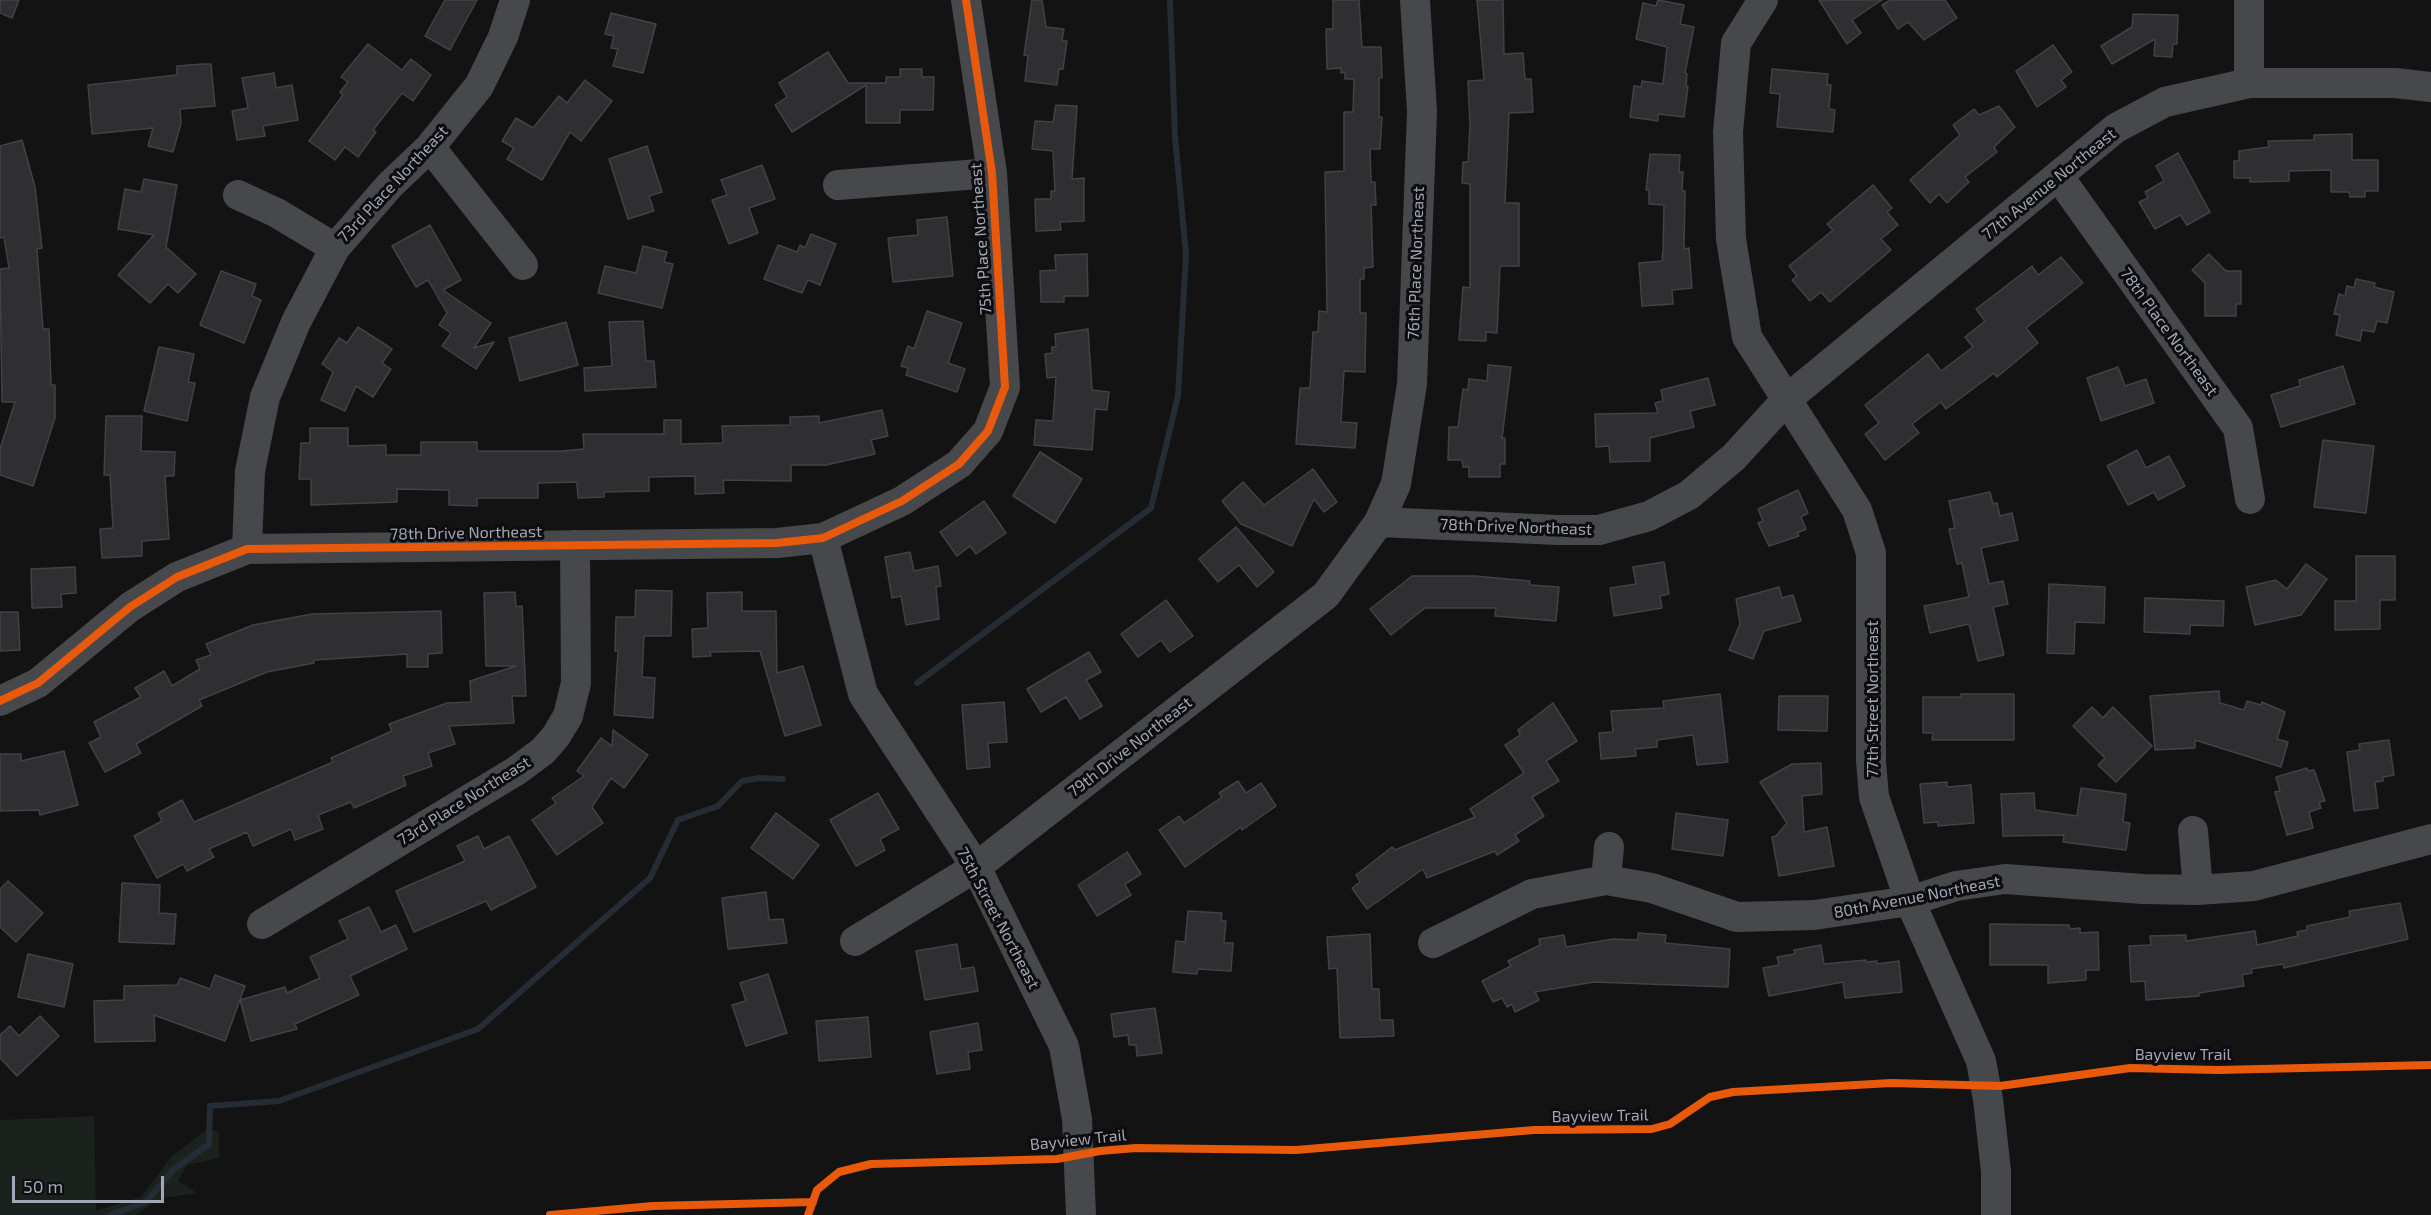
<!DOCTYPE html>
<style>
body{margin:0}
#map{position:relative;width:2431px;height:1215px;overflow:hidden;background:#131313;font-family:"Exo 2",sans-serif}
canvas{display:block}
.scale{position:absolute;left:12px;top:1176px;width:152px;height:27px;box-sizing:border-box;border:3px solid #a2a6b6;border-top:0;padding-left:8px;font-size:18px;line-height:21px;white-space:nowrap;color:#a2a6b6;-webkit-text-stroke:4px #0d0d0f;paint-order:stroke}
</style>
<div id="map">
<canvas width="2431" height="1215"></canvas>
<div class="scale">50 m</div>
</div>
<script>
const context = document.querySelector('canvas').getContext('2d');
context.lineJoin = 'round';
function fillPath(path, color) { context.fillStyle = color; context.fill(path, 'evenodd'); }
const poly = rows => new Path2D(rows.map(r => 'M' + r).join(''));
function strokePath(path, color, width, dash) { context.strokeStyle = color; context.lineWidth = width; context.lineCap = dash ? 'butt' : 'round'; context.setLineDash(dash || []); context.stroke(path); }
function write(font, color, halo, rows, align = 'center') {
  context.font = font + ' "Exo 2",sans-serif'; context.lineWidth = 6; context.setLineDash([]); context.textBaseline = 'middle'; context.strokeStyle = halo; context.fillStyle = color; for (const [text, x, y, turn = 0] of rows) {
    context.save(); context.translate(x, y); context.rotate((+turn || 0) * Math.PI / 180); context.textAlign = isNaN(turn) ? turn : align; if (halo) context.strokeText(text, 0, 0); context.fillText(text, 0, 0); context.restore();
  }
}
fillPath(poly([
 [94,1116,96,1211,141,1197,171,1157,209,1128,219,1133,219,1158,187,1165,178,1181,197,1193,162,1198,135,1215,0,1215,0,1120]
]), '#1b221d');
strokePath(poly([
 [917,683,1151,508,1178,396,1186,254,1175,137,1170,0],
 [110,1215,146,1202,173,1170,209,1144,210,1106,279,1101,478,1029,650,878,678,820,718,806,742,781,759,778,783,779]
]), '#252c36', 6);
const building = poly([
 [0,0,19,0,12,18,0,13,0,0],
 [445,0,477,0,450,50,425,36,445,0],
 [1032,0,1042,0,1046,27,1064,29,1062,41,1067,41,1063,69,1059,69,1057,85,1025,81,1028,56,1024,55,1032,0],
 [1333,0,1359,0,1362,47,1381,47,1382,78,1379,78,1379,117,1382,117,1380,149,1370,149,1371,182,1375,182,1376,205,1371,205,1373,267,1364,268,1364,279,1360,279,1360,313,1366,313,1365,372,1344,371,1341,422,1357,423,1355,448,1296,444,1300,388,1310,388,1313,332,1318,332,1319,311,1327,312,1325,172,1344,171,1344,112,1353,112,1354,79,1345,79,1345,72,1341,73,1341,68,1327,69,1326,29,1333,29,1333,0],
 [1477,0,1503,0,1504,54,1523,53,1525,79,1531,79,1533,112,1509,113,1505,203,1519,203,1519,266,1500,266,1497,333,1486,332,1486,341,1459,340,1463,287,1470,288,1470,184,1462,183,1463,162,1468,162,1470,126,1468,81,1484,80,1477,0],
 [1658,0,1684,5,1680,24,1694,27,1685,73,1687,74,1686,86,1688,86,1684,117,1658,114,1658,121,1630,117,1634,86,1641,87,1642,81,1663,84,1667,47,1636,39,1643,3,1656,6,1658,0],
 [1819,0,1882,0,1852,20,1861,33,1847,44,1819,0],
 [1890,0,1945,0,1957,18,1924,40,1908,22,1898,29,1882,5,1890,0],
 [611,13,656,24,643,73,613,66,618,49,611,48,614,36,605,34,611,13],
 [2133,14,2178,15,2177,44,2173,44,2172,57,2154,56,2155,39,2112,64,2101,46,2132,27,2133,14],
 [368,44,402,70,411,59,431,75,413,101,402,93,373,130,376,132,358,157,345,147,335,160,309,141,343,95,340,92,348,82,341,77,368,44],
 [2053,45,2072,72,2061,80,2066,87,2037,107,2016,71,2053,45],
 [828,52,848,83,886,83,886,77,900,77,900,69,922,69,922,77,934,77,933,110,900,110,900,123,866,123,866,85,792,132,775,105,787,97,779,83,828,52],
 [203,64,211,64,215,106,180,109,181,123,173,152,148,146,153,128,92,134,88,85,177,75,177,66,203,64],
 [1772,69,1828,74,1827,85,1831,85,1829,109,1835,110,1833,132,1777,127,1780,94,1770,93,1772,69],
 [274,73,276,88,292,85,298,120,263,126,265,136,237,140,232,111,248,108,242,78,274,73],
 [585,80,612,101,581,141,570,132,542,180,507,159,514,148,502,141,516,118,533,128,559,96,567,103,585,80],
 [1056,105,1077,106,1072,179,1084,178,1084,221,1060,222,1061,230,1036,231,1035,199,1051,199,1051,191,1055,191,1053,151,1032,149,1035,121,1053,122,1056,105],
 [1999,106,2015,127,1994,147,1997,152,1965,177,1969,182,1947,203,1939,194,1930,203,1910,180,1960,135,1953,125,1974,109,1979,115,1999,106],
 [2352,134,2352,160,2378,160,2378,191,2365,191,2365,197,2350,197,2349,192,2331,192,2331,170,2289,171,2289,181,2250,182,2250,178,2234,178,2234,161,2239,161,2239,151,2269,147,2268,141,2314,140,2314,135,2352,134],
 [22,140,35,187,42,248,37,249,43,329,49,329,51,385,55,385,55,418,33,486,0,475,0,449,15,402,2,402,0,269,9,268,4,237,0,238,0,146,22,140],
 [647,146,662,192,649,196,654,211,628,219,609,159,647,146],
 [2178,153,2210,212,2187,225,2180,215,2155,229,2139,202,2148,198,2145,192,2164,181,2156,166,2178,153],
 [1650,154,1680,155,1679,172,1683,172,1682,191,1685,191,1684,249,1689,248,1692,288,1672,290,1673,304,1642,306,1639,263,1662,261,1663,250,1664,205,1649,204,1649,190,1646,190,1650,154],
 [762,165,775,199,749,208,758,233,729,244,712,200,727,195,721,180,762,165],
 [144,179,177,185,166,247,196,274,178,293,168,284,150,303,118,275,154,235,118,229,125,189,141,192,144,179],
 [1873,185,1892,208,1887,212,1898,225,1881,239,1891,250,1830,302,1821,292,1810,301,1792,280,1797,276,1789,266,1833,230,1827,224,1873,185],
 [947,217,953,276,893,282,888,238,918,235,917,220,947,217],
 [430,225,461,280,443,290,491,323,474,348,494,342,476,369,442,346,451,333,439,325,447,313,428,280,416,287,392,246,430,225],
 [811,234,836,244,820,285,808,280,802,293,764,279,778,245,797,252,800,245,805,248,811,234],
 [643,246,667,252,664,262,673,264,662,308,598,293,605,266,636,273,643,246],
 [1087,254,1088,296,1064,296,1064,302,1041,302,1040,271,1056,270,1055,255,1087,254],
 [2209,254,2226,271,2241,271,2241,304,2236,304,2236,316,2205,316,2205,283,2192,270,2209,254],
 [2061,257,2083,283,2026,328,2038,343,1997,377,1994,373,1946,409,1941,402,1912,424,1919,433,1885,460,1865,434,1879,423,1865,405,1928,354,1941,371,1973,347,1965,337,1985,321,1976,309,2032,266,2038,275,2061,257],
 [221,271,256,284,252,296,261,300,244,343,200,325,221,271],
 [2356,279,2375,283,2374,287,2394,292,2387,323,2377,321,2374,332,2362,330,2360,341,2336,335,2340,315,2334,314,2339,294,2345,296,2347,286,2354,288,2356,279],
 [927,311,962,323,948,363,965,369,957,392,906,375,908,368,901,366,908,346,914,349,927,311],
 [643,321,646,361,654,361,656,387,585,391,584,368,612,366,609,322,643,321],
 [566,322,578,365,520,381,509,338,566,322],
 [358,327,392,349,382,363,391,369,373,397,356,386,345,411,321,400,333,372,322,364,339,338,347,343,358,327],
 [1088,329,1092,390,1109,392,1107,410,1095,409,1092,450,1034,445,1036,420,1053,421,1056,377,1047,378,1045,354,1052,353,1052,347,1056,347,1055,334,1088,329],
 [159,347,194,354,188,382,195,383,187,421,144,411,159,347],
 [1488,365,1511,367,1502,438,1505,438,1505,464,1500,464,1500,477,1469,477,1469,467,1463,467,1462,460,1448,460,1449,427,1458,427,1463,389,1468,390,1469,379,1487,381,1488,365],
 [2343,366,2355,404,2281,427,2271,395,2300,386,2299,380,2343,366],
 [2118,367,2125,386,2146,379,2154,403,2101,421,2087,378,2118,367],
 [1708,378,1715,405,1690,411,1694,427,1650,438,1650,461,1610,462,1609,446,1596,447,1595,414,1658,413,1655,403,1663,401,1661,390,1708,378],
 [882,410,888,436,871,440,875,454,826,465,791,465,791,481,723,480,724,493,695,494,695,476,649,477,649,491,604,492,604,497,578,498,577,482,538,483,538,498,477,498,477,506,449,505,449,490,397,489,397,502,311,505,311,479,299,479,301,443,310,443,310,428,348,428,348,446,386,445,386,455,421,455,421,442,477,442,477,451,562,451,584,449,583,434,664,434,664,420,681,420,681,444,723,443,722,426,790,425,790,417,819,416,819,423,882,410],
 [106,416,142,416,141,451,175,452,174,476,165,476,169,539,142,541,142,556,102,558,100,529,113,528,110,475,104,475,106,416],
 [2323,440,2374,446,2366,513,2314,507,2323,440],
 [2137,450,2146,468,2169,456,2185,486,2158,500,2154,492,2128,505,2107,466,2137,450],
 [1040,452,1082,479,1055,523,1013,496,1040,452],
 [1313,469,1337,502,1324,512,1314,499,1292,546,1241,524,1222,501,1243,482,1264,505,1313,469],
 [1798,490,1808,513,1801,517,1806,529,1797,533,1799,536,1769,546,1758,523,1763,521,1758,509,1798,490],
 [1990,492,1993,504,1997,503,2000,516,2012,513,2018,540,1981,548,1989,584,2003,581,2008,604,1993,607,2004,655,1978,661,1969,624,1930,633,1924,606,1969,597,1962,563,1957,564,1949,529,1955,528,1949,501,1990,492],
 [984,501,1006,533,976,554,970,546,957,556,940,532,984,501],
 [1236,527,1274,572,1257,587,1239,565,1218,582,1199,559,1236,527],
 [910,552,914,571,938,566,941,586,936,587,939,619,906,625,901,596,892,598,885,557,910,552],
 [2356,556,2395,556,2395,600,2380,600,2380,629,2335,630,2335,601,2356,601,2356,556],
 [1664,562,1669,594,1660,596,1662,608,1614,616,1610,588,1636,584,1633,567,1664,562],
 [2306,564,2327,579,2301,615,2255,625,2246,587,2276,580,2287,589,2306,564],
 [75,567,76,593,61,594,62,607,32,608,31,569,75,567],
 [1412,576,1475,576,1530,581,1530,585,1559,587,1556,621,1495,616,1496,608,1425,608,1391,635,1370,609,1412,576],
 [2049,584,2105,587,2104,623,2075,622,2074,654,2047,653,2049,584],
 [1779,587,1782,598,1793,595,1801,621,1764,631,1753,659,1729,650,1740,624,1736,599,1779,587],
 [636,590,672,591,671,636,644,636,642,677,655,678,653,718,614,715,618,651,615,651,616,617,635,617,636,590],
 [515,592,516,607,522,606,526,696,512,696,514,723,449,726,455,744,428,753,432,766,403,776,406,785,354,808,351,802,318,815,323,829,295,840,291,829,253,846,247,832,209,849,214,857,187,871,183,864,157,878,134,836,162,821,158,813,182,800,194,822,333,762,331,758,392,731,389,724,447,703,471,702,470,681,516,666,486,666,484,593,515,592],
 [742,592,742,611,776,611,777,673,803,666,821,725,785,736,760,651,710,652,711,656,693,657,692,629,708,628,707,593,742,592],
 [2145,598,2224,601,2223,626,2190,625,2190,634,2144,632,2145,598],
 [1166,600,1193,636,1170,652,1161,640,1138,657,1121,634,1166,600],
 [441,611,442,653,428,654,428,667,407,667,407,654,314,660,314,663,267,672,199,700,202,706,136,744,141,753,105,772,89,743,101,737,94,722,141,697,135,688,164,671,172,686,200,669,196,660,211,655,206,644,253,625,312,614,441,611],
 [0,612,18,612,20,650,0,651,0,612],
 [1089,652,1101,672,1086,680,1102,706,1080,719,1066,697,1041,712,1027,689,1089,652],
 [2219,691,2220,703,2244,710,2247,701,2261,705,2262,702,2285,712,2277,739,2288,742,2281,767,2195,740,2195,748,2155,750,2150,696,2219,691],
 [1720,694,1728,762,1697,765,1693,735,1657,740,1657,747,1635,749,1636,756,1601,759,1599,733,1613,732,1611,711,1664,708,1663,701,1720,694],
 [1961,694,2014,694,2014,740,1932,740,1933,733,1923,733,1923,697,1961,697,1961,694],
 [1779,696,1828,696,1827,731,1778,730,1779,696],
 [1004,702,1007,742,988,743,990,767,967,769,962,705,1004,702],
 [1553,703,1577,741,1546,761,1559,781,1532,797,1544,816,1515,835,1519,841,1497,855,1495,851,1427,878,1423,869,1367,909,1352,888,1360,882,1356,875,1392,847,1395,850,1475,817,1470,809,1524,773,1505,745,1520,735,1518,730,1553,703],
 [2092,707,2103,718,2113,707,2152,746,2116,782,2098,765,2105,758,2073,726,2092,707],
 [613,730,648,755,624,788,611,778,592,807,603,823,557,855,532,820,556,803,552,798,584,776,577,771,601,738,612,746,613,730],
 [2389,740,2394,775,2383,777,2383,781,2375,782,2378,808,2354,811,2347,752,2360,750,2359,744,2389,740],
 [64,751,78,805,40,815,39,810,0,811,0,754,21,754,21,761,64,751],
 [1821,763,1822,794,1802,796,1804,832,1827,827,1834,866,1779,876,1772,837,1776,836,1787,823,1760,782,1792,764,1821,763],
 [2307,768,2308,771,2314,770,2325,801,2319,802,2321,808,2309,812,2313,828,2287,835,2275,792,2280,791,2276,777,2307,768],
 [1238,781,1246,793,1261,783,1276,806,1242,830,1241,827,1185,867,1159,830,1179,816,1184,823,1222,797,1219,793,1238,781],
 [1947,782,1947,787,1971,785,1974,823,1938,826,1938,822,1924,823,1920,784,1947,782],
 [2081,788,2126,794,2123,822,2130,823,2126,850,2063,842,2064,835,2003,836,2001,794,2034,793,2035,810,2077,816,2081,788],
 [878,793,899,829,880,839,885,850,856,866,830,820,878,793],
 [776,813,819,845,793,879,751,848,776,813],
 [1676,813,1728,820,1723,856,1672,849,1676,813],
 [478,836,484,849,509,836,536,887,491,910,486,901,414,932,396,891,465,861,457,846,478,836],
 [1127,852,1141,874,1125,884,1131,895,1097,916,1078,885,1127,852],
 [8,881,43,913,16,942,0,927,0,889,8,881],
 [122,883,160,885,159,913,176,914,174,944,119,942,122,883],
 [766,892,769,920,783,919,787,943,728,949,722,898,766,892],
 [2400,903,2408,939,2284,968,2283,964,2251,969,2252,973,2242,975,2244,986,2199,993,2199,996,2146,1000,2145,981,2131,982,2129,946,2151,945,2150,936,2186,935,2186,941,2255,931,2257,945,2298,936,2297,932,2307,930,2307,926,2350,917,2349,911,2400,903],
 [369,907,381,932,396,925,407,949,350,976,359,995,295,1024,297,1029,251,1041,240,1000,285,987,287,993,320,978,310,957,348,939,339,921,369,907],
 [1188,911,1222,913,1221,921,1226,921,1224,943,1233,943,1231,971,1198,969,1197,974,1173,972,1176,941,1185,942,1188,911],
 [1990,924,2069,925,2070,929,2080,928,2080,933,2098,932,2099,970,2086,970,2086,980,2048,983,2048,965,1990,965,1990,924],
 [1638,933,1666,935,1665,943,1730,949,1728,987,1594,982,1535,992,1539,1000,1515,1012,1512,1004,1507,1007,1502,998,1493,1002,1482,981,1511,966,1508,961,1540,945,1539,939,1564,935,1566,947,1613,939,1638,940,1638,933],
 [1370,934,1372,989,1379,989,1380,1020,1393,1020,1394,1036,1340,1038,1337,968,1329,969,1327,937,1370,934],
 [957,944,961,969,974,967,978,991,925,1000,916,951,957,944],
 [1821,945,1824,964,1866,960,1866,962,1877,961,1877,964,1899,961,1902,992,1845,998,1843,982,1769,996,1763,968,1779,965,1777,957,1795,954,1794,950,1821,945],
 [28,954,73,964,64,1007,18,997,28,954],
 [768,974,787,1033,746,1046,732,1005,746,1001,740,983,768,974],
 [215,975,245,986,225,1041,154,1015,155,1041,95,1042,94,1001,124,1000,124,986,177,985,180,978,210,989,215,975],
 [1155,1008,1162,1053,1137,1056,1136,1045,1129,1045,1128,1035,1114,1037,1111,1014,1155,1008],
 [40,1016,59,1036,17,1076,0,1058,0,1035,10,1026,19,1036,40,1016],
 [868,1017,871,1057,819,1061,816,1021,868,1017],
 [978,1023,982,1050,968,1052,970,1069,937,1074,930,1032,978,1023]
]);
fillPath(building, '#2f2f31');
strokePath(building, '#414247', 1.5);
strokePath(poly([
 [1763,0,1736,43,1728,132,1731,239,1747,337,1857,510,1871,553,1871,761,1874,797,1910,901,1981,1061,1988,1099,1996,1171,1996,1215],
 [2249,0,2249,83],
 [430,147,523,265],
 [2059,177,2238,428,2250,499],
 [838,185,992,173],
 [238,195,277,213,335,248],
 [1379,522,1558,530,1599,530,1649,516,1689,495,1734,457,1787,399,2116,128,2165,102,2249,83,2395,83,2431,87],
 [823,538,863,694,976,867,1064,1046,1077,1119,1081,1215],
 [247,549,250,471,265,397,296,322,335,248,390,185,430,147,479,86,503,37,515,0],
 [0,701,38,683,130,607,177,577,247,549,777,543,823,538,902,501,959,464,988,431,1005,387,992,173,966,0],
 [2193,831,2198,890],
 [1606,880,1609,847],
 [262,924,516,771,543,751,556,736,568,716,576,683,575,545],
 [855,941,976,867,1326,595,1379,522,1396,484,1412,384,1422,111,1415,0],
 [1433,943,1532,894,1606,880,1652,888,1737,917,1814,915,1910,901,1956,886,2005,879,2143,889,2198,890,2254,886,2431,839]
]), '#47484c', 30);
strokePath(poly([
 [0,701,38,683,130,607,177,577,247,549,777,543,823,538,902,501,959,464,988,431,1005,387,992,173,966,0],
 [550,1215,653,1206,813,1202],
 [808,1215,817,1190,839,1172,871,1164,1057,1159,1100,1151,1136,1148,1296,1150,1534,1130,1652,1129,1670,1124,1710,1097,1733,1092,1891,1083,2000,1086,2130,1068,2218,1070,2431,1065]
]), '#e8590c', 8);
write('16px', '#a2a6b6', '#0d0d0f', [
 ["73rd Place Northeast",393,184,-47],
 ["77th Avenue Northeast",2049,184,-39],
 ["75th Place Northeast",981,239,-94],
 ["76th Place Northeast",1416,263,-88],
 ["78th Place Northeast",2169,332,54],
 ["78th Drive Northeast",1516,527,2],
 ["78th Drive Northeast",466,533,-1],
 ["77th Street Northeast",1873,699,-90],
 ["79th Drive Northeast",1130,747,-38],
 ["73rd Place Northeast",464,801,-32],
 ["80th Avenue Northeast",1917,897,-11],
 ["75th Street Northeast",998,918,62],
 ["Bayview Trail",2183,1055],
 ["Bayview Trail",1600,1116,-1],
 ["Bayview Trail",1078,1140,-6]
]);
</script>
